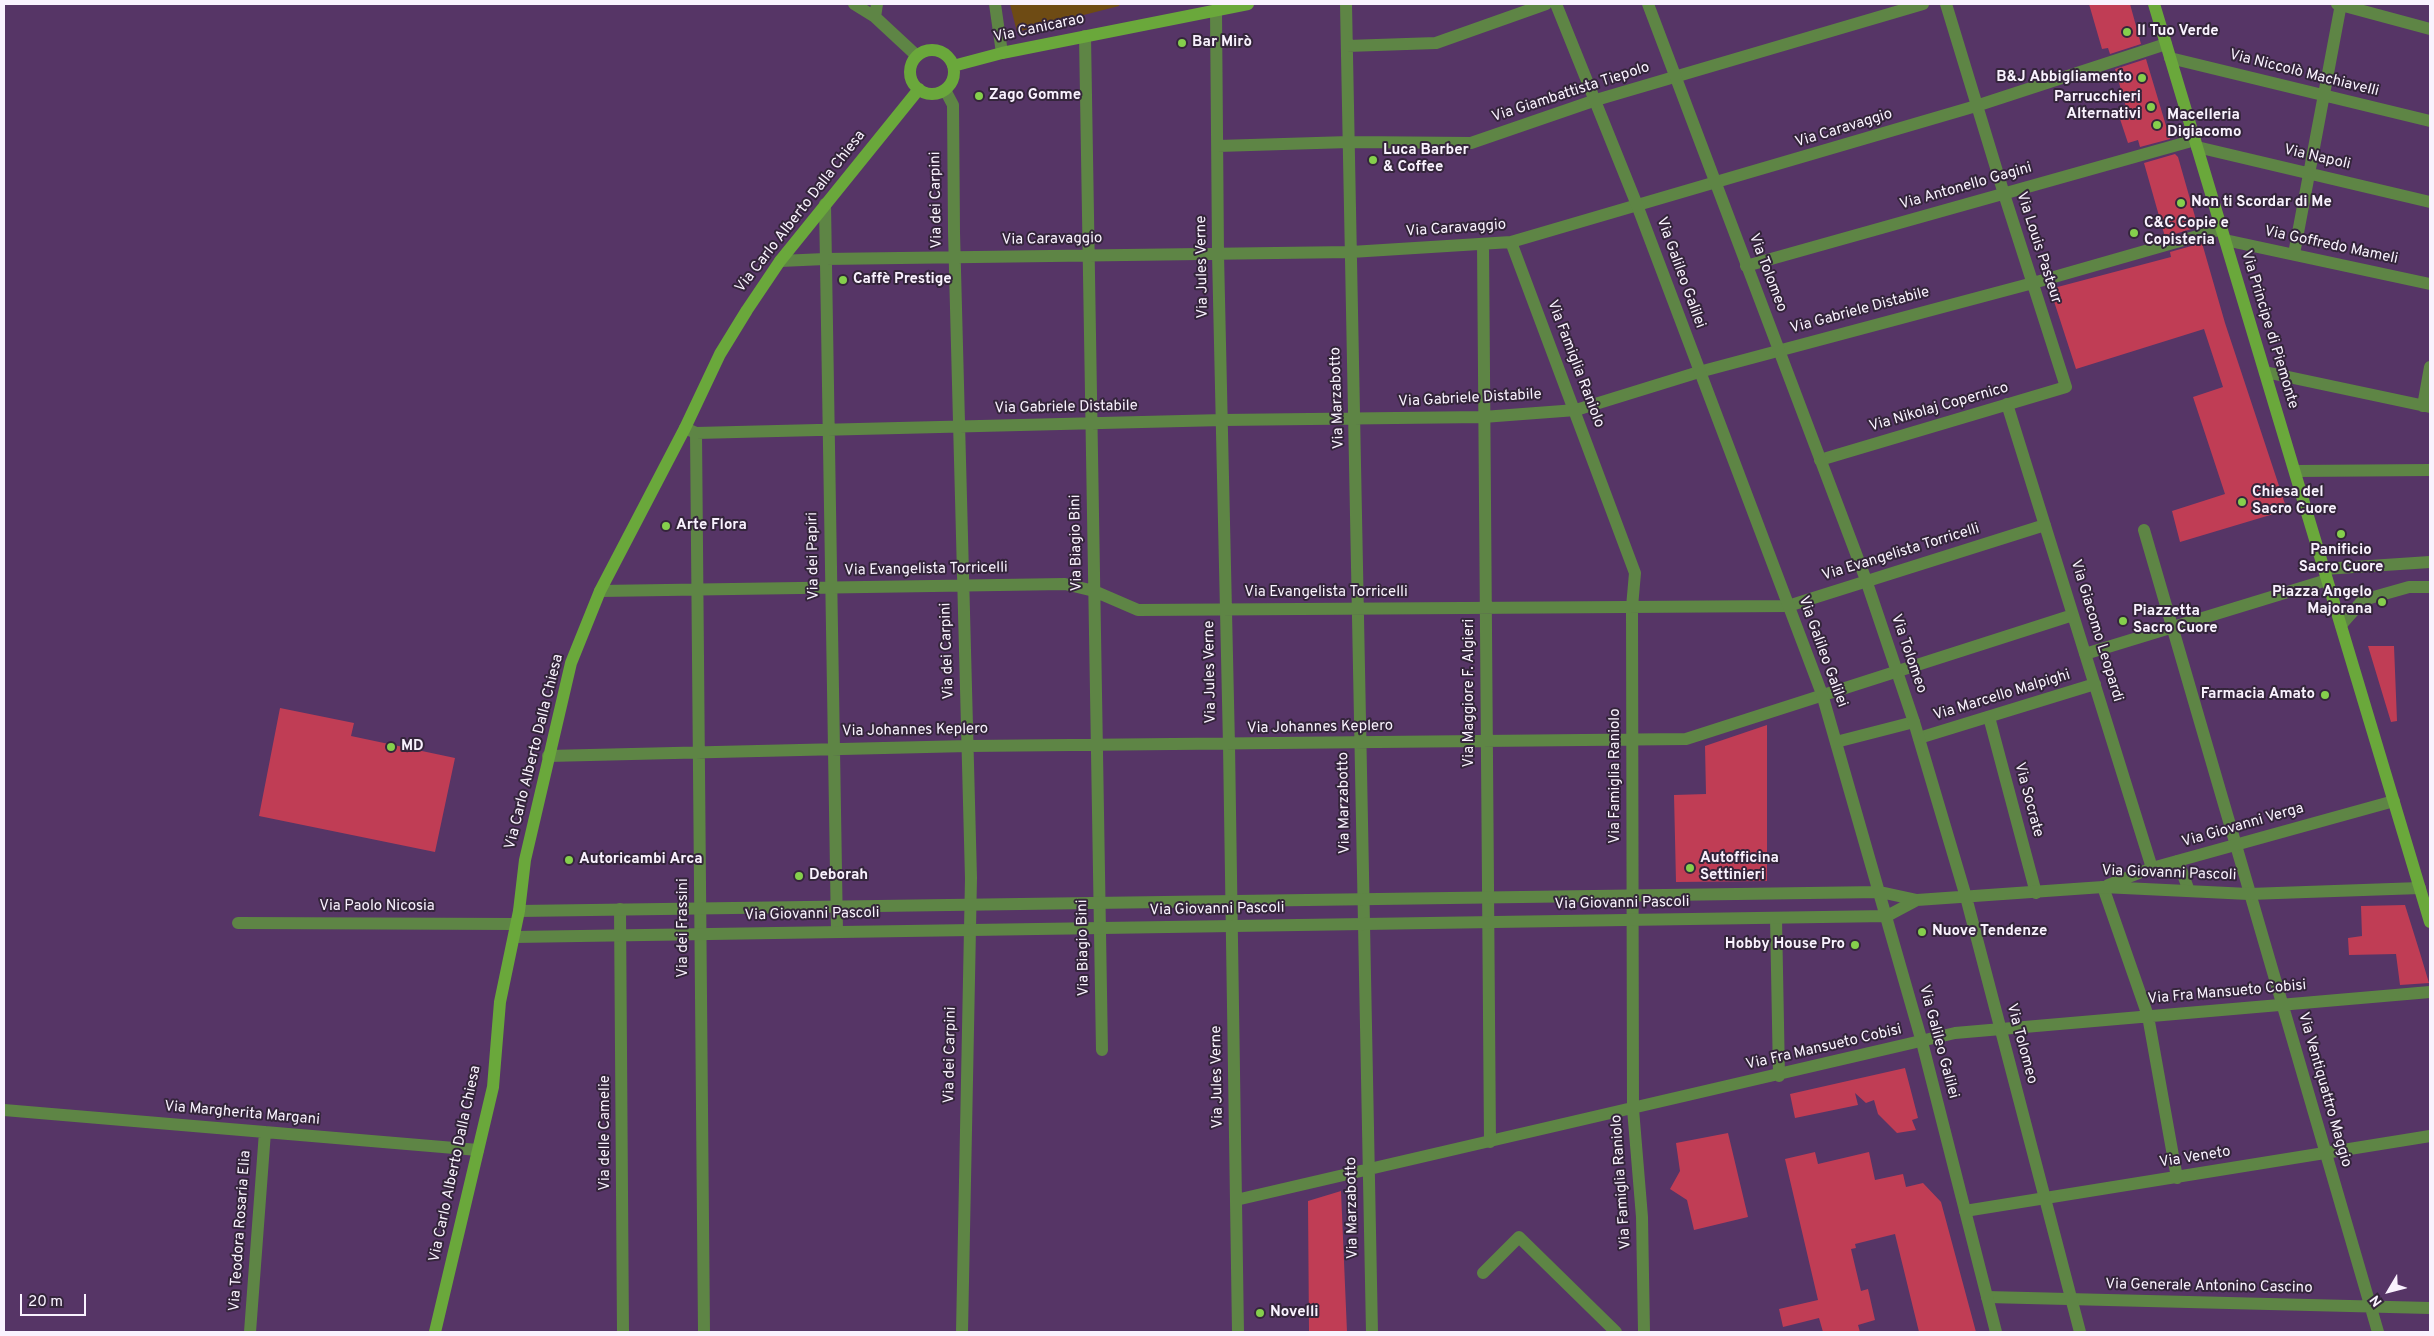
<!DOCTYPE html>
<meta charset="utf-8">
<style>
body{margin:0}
#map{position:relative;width:2434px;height:1336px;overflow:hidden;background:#563566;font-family:Overpass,sans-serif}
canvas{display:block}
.frame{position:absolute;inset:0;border:5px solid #f9f2fe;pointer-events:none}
.north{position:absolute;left:2364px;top:1266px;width:50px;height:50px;-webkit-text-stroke:4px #34253b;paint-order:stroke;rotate:233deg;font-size:14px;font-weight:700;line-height:20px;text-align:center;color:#f9f2fe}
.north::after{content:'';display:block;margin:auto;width:18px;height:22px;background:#f9f2fe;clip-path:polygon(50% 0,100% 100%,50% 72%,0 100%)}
.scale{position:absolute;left:20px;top:1294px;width:66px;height:22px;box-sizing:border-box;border:2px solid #f9f2fe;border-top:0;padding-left:6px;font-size:15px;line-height:18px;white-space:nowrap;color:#f9f2fe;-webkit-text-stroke:4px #34253b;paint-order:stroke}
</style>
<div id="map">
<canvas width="2434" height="1336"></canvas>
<div class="frame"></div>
<div class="north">N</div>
<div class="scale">20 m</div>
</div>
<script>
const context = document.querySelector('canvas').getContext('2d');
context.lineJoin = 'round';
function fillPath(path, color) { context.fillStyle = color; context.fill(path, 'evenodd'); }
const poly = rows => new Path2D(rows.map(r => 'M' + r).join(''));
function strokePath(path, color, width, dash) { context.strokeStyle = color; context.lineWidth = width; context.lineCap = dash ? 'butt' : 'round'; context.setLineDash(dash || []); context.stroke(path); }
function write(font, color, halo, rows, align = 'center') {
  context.font = font + ' Overpass,sans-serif'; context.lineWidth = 4; context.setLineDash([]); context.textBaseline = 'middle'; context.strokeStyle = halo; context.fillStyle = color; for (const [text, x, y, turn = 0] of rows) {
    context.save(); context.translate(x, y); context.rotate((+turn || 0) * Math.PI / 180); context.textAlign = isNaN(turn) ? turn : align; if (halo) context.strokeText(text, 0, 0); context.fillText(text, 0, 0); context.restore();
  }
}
fillPath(poly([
 [1010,4,1119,4,1119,6,1017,32]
]), '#6e4b14');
fillPath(poly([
 [2089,4,2130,4,2141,44,2110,54,2108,48,2102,49],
 [2146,59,2170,139,2140,147,2138,140,2128,143,2117,110,2126,107,2115,69],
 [2175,154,2178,157,2198,227,2165,237,2144,163],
 [2202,243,2225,323,2287,510,2180,542,2172,511,2225,494,2193,397,2223,387,2204,329,2076,369,2050,289,2171,257,2170,252],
 [2368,646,2394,646,2397,721,2391,722],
 [280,708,354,723,351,736,455,758,435,852,259,816],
 [1767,725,1767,881,1676,882,1674,795,1706,794,1705,746],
 [2405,905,2420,953,2429,983,2400,985,2396,954,2349,955,2348,938,2362,936,2361,906],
 [1905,1068,1918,1118,1912,1120,1916,1130,1897,1133,1878,1114,1874,1100,1866,1103,1855,1093,1858,1105,1795,1118,1790,1094],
 [1728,1133,1748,1217,1694,1230,1687,1200,1670,1189,1680,1171,1676,1143],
 [1815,1152,1818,1164,1869,1152,1875,1180,1903,1174,1906,1187,1923,1183,1941,1202,1976,1332,1919,1332,1895,1234,1855,1244,1856,1248,1851,1249,1861,1291,1868,1289,1875,1320,1858,1325,1860,1332,1823,1332,1819,1318,1783,1327,1779,1309,1818,1300,1785,1159],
 [1341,1191,1347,1332,1309,1332,1308,1201]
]), '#c03d55');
strokePath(poly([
 [854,4,875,17,917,56],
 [995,4,1002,53],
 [1346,4,1372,1332],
 [2337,4,2430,29],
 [1216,11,1218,254,1229,745,1238,1332],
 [875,17,877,4],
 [1085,36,1102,1050],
 [1347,46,1436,43,1546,4],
 [2170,58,2430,121],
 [945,90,953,105,954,232,971,878,962,1332],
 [1218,146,1349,142,1471,143,1596,100,1923,4],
 [2197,147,2430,202],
 [825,204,837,931],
 [2225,240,2430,284],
 [1511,242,1635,573,1632,607,1633,1109,1642,1217,1644,1332],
 [1483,244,1490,1142],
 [2294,254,2341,4],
 [780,261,825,259,1351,252,1511,242,1976,106,2166,44],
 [1746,266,2195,140],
 [2265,372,2430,407],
 [2007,404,2152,868],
 [2423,406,2430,367],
 [685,428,696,433,1223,420,1483,417,1576,410,1699,372,2033,283,2222,229],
 [696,433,704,1332],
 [1820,460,2066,387,2004,194,1946,4],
 [2295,471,2430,470],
 [2144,530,2378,1332],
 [2324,569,2430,562],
 [600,591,1065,584,1094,591,1138,610,1788,606,2045,525],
 [2341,625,2363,600,2409,587,2430,587],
 [2085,654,2327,580],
 [1989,717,2036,893],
 [1919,738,2095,684],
 [1836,742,1914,722],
 [548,756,968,746,1686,739,2073,615],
 [2178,861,2189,891],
 [2103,887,2148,1016,2177,1178],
 [620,909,623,1332],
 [1776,918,1779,1076],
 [238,923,516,924],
 [4,1110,478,1150],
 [1236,1200,1955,1033,2430,992],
 [1965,1211,2430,1136],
 [1483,1273,1519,1237,1616,1332],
 [1987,1297,2430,1308],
 [250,1332,265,1132]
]), '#5e8545', 12);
strokePath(poly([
 [1556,4,1637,205,1822,694,1922,1042,1996,1332],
 [1648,4,1866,580,1914,722,1966,897,2080,1332],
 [2108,885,2152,868,2394,801],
 [519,911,1880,892,1917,900,2103,887,2249,894,2420,888],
 [514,937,1887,916,1917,900]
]), '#5e8545', 12);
strokePath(poly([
 [2154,4,2430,922],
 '910 72a22 22 0 1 1 44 0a22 22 0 1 1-44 0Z',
 [953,66,1002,53,1248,4],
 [435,1332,493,1087,500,1002,519,911,525,860,571,663,600,591,685,428,720,354,747,310,780,261,919,89]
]), '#6aa83b', 12);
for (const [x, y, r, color] of [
 [2127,32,5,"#85cf4c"],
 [1182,43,5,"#85cf4c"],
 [2142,78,5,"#85cf4c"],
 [979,96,5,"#85cf4c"],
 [2151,107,5,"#85cf4c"],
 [2157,125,5,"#85cf4c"],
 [1373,160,5,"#85cf4c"],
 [2181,203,5,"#85cf4c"],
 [2134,233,5,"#85cf4c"],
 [843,280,5,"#85cf4c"],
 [2242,502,5,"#85cf4c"],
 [666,526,5,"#85cf4c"],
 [2341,534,5,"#85cf4c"],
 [2382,602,5,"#85cf4c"],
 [2123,621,5,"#85cf4c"],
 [2325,695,5,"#85cf4c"],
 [391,747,5,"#85cf4c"],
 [569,860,5,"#85cf4c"],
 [1690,868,5,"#85cf4c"],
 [799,876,5,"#85cf4c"],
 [1922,932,5,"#85cf4c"],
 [1855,945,5,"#85cf4c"],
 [1260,1313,5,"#85cf4c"]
]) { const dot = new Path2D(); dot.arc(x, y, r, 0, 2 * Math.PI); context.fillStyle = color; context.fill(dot); strokePath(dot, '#34253b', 2); }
write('15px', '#f9f2fe', '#34253b', [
 ["Via Canicarao",1039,29,-12],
 ["Via Niccolò Machiavelli",2304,74,14],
 ["Via Giambattista Tiepolo",1571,93,-18],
 ["Via Caravaggio",1844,129,-17],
 ["Via Napoli",2317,158,13],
 ["Via Antonello Gagini",1966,187,-16],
 ["Via dei Carpini",937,200,-91],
 ["Via Carlo Alberto Dalla Chiesa",801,212,-52],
 ["Via Caravaggio",1456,229,-4],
 ["Via Caravaggio",1052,240,-1],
 ["Via Goffredo Mameli",2331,246,12],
 ["Via Louis Pasteur",2038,248,72],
 ["Via Jules Verne",1203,267,-91],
 ["Via Galileo Galilei",1680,273,70],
 ["Via Tolomeo",1767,273,69],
 ["Via Gabriele Distabile",1860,311,-15],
 ["Via Principe di Piemonte",2269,330,73],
 ["Via Famiglia Raniolo",1575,364,69],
 ["Via Marzabotto",1338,398,-92],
 ["Via Gabriele Distabile",1470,399,-3],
 ["Via Gabriele Distabile",1066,408,-1],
 ["Via Nikolaj Copernico",1939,408,-16],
 ["Via Biagio Bini",1077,543,-91],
 ["Via Evangelista Torricelli",1901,553,-17],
 ["Via dei Papiri",814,556,-91],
 ["Via Evangelista Torricelli",926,570,-1],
 ["Via Evangelista Torricelli",1326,593],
 ["Via Giacomo Leopardi",2096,631,73],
 ["Via dei Carpini",948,651,-92],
 ["Via Galileo Galilei",1822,652,70],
 ["Via Tolomeo",1908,654,71],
 ["Via Jules Verne",1211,672,-91],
 ["Via Maggiore F. Algieri",1470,693,-90],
 ["Via Marcello Malpighi",2002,696,-17],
 ["Via Johannes Keplero",1320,728,-1],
 ["Via Johannes Keplero",915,731,-1],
 ["Via Carlo Alberto Dalla Chiesa",535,752,-76],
 ["Via Famiglia Raniolo",1616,776,-90],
 ["Via Socrate",2028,800,75],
 ["Via Marzabotto",1345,803,-91],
 ["Via Giovanni Verga",2243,826,-16],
 ["Via Giovanni Pascoli",2169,874,2],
 ["Via Giovanni Pascoli",1622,904,-1],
 ["Via Paolo Nicosia",377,907],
 ["Via Giovanni Pascoli",1217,910,-1],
 ["Via Giovanni Pascoli",812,915,-1],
 ["Via dei Frassini",684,928,-90],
 ["Via Biagio Bini",1084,948,-91],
 ["Via Fra Mansueto Cobisi",2227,993,-5],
 ["Via Galileo Galilei",1938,1042,75],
 ["Via Tolomeo",2021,1044,75],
 ["Via Fra Mansueto Cobisi",1824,1048,-13],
 ["Via dei Carpini",951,1055,-89],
 ["Via Jules Verne",1218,1077,-91],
 ["Via Ventiquattro Maggio",2324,1090,74],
 ["Via Margherita Margani",242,1114,5],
 ["Via delle Camelie",606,1133,-90],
 ["Via Veneto",2195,1158,-9],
 ["Via Carlo Alberto Dalla Chiesa",456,1164,-78],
 ["Via Famiglia Raniolo",1622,1182,-94],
 ["Via Marzabotto",1353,1208,-91],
 ["Via Teodora Rosaria Elia",241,1231,-86],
 ["Via Generale Antonino Cascino",2209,1287,1]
]);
write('bold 15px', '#f9f2fe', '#34253b', [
 ["Il Tuo Verde",2137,32],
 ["Bar Mirò",1192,43],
 ["B&J Abbigliamento",2132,78,"right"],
 ["Zago Gomme",989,96],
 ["Parrucchieri",2141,98,"right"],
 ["Alternativi",2141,115,"right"],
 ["Macelleria",2167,116],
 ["Digiacomo",2167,133],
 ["Luca Barber",1383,151],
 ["& Coffee",1383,168],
 ["Non ti Scordar di Me",2191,203],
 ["C&C Copie e",2144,224],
 ["Copisteria",2144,241],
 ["Caffè Prestige",853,280],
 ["Chiesa del",2252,493],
 ["Sacro Cuore",2252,510],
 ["Arte Flora",676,526],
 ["Panificio",2341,551,"center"],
 ["Sacro Cuore",2341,568,"center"],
 ["Piazza Angelo",2372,593,"right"],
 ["Majorana",2372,610,"right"],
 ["Piazzetta",2133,612],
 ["Sacro Cuore",2133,629],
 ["Farmacia Amato",2315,695,"right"],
 ["MD",401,747],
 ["Autofficina",1700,859],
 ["Settinieri",1700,876],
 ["Autoricambi Arca",579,860],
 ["Deborah",809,876],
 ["Nuove Tendenze",1932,932],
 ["Hobby House Pro",1845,945,"right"],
 ["Novelli",1270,1313]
], 'left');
</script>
